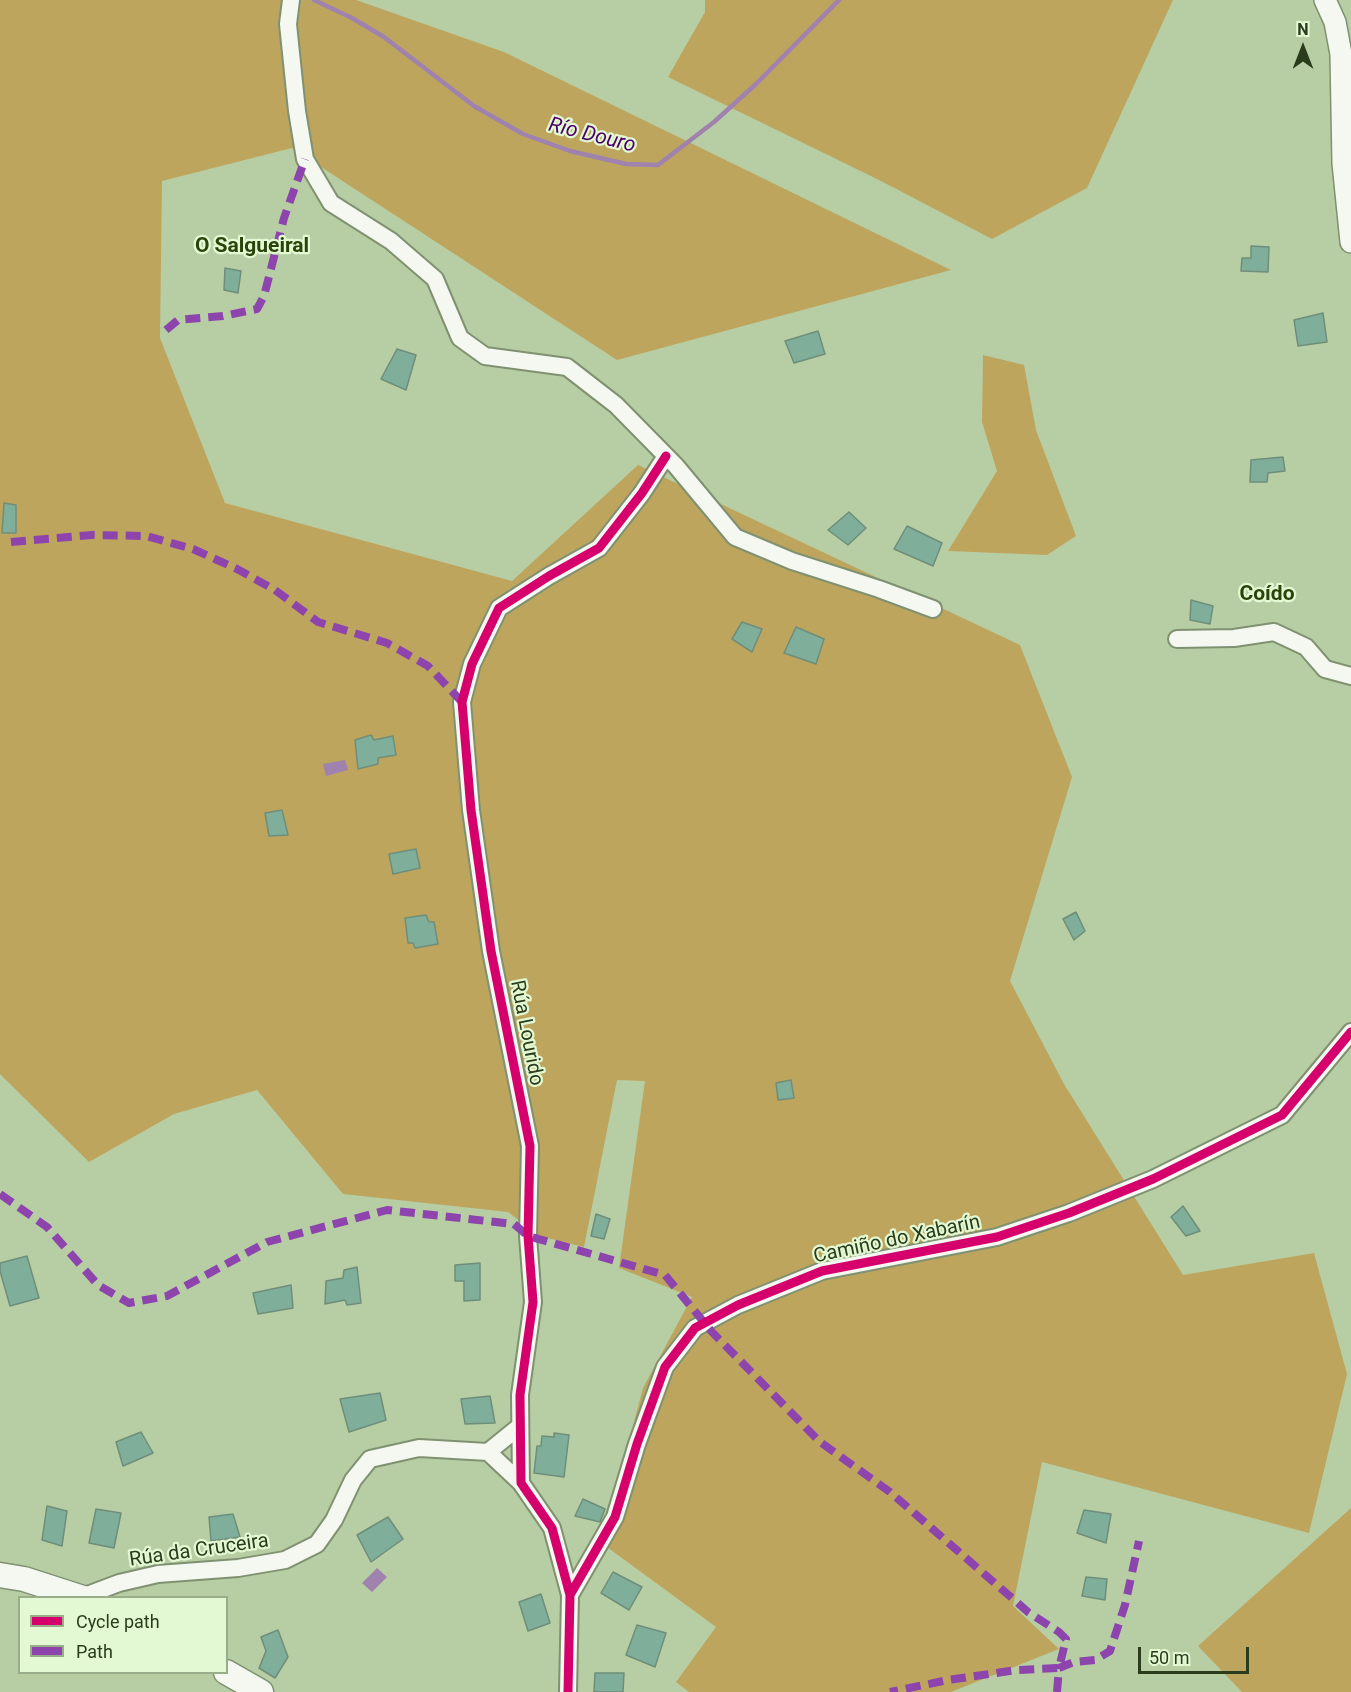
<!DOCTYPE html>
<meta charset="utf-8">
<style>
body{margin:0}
#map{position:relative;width:1351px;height:1692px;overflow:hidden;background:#b7cea4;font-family:Roboto,sans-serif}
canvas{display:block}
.legend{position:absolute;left:18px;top:1596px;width:210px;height:78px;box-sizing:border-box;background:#e3f9d3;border:2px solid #99ad8a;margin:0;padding:8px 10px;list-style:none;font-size:18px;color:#2b3c1d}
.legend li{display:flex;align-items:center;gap:12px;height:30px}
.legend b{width:30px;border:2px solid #99ad8a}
.north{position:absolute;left:1273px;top:18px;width:60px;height:60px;-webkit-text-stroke:4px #e3f9d3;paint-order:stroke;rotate:0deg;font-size:16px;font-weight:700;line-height:24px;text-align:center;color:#2b3c1d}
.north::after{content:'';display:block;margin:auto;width:21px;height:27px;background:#2b3c1d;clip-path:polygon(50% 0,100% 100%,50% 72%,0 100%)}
.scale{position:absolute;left:1138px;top:1647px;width:111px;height:27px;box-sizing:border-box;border:3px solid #2b3c1d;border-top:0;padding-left:8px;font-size:18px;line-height:21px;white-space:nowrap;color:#2b3c1d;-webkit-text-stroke:4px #e3f9d3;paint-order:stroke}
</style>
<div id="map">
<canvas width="1351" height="1692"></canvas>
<ul class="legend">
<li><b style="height:8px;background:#d6006c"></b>Cycle path</li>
<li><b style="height:8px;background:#8e44ad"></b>Path</li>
</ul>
<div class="north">N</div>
<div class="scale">50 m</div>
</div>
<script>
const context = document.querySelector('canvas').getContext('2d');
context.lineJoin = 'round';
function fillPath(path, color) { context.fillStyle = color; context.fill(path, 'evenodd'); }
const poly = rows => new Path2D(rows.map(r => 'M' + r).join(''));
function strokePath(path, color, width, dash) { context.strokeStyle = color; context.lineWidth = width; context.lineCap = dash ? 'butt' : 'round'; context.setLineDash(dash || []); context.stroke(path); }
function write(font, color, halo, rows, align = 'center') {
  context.font = font + ' Roboto,sans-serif'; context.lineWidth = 4.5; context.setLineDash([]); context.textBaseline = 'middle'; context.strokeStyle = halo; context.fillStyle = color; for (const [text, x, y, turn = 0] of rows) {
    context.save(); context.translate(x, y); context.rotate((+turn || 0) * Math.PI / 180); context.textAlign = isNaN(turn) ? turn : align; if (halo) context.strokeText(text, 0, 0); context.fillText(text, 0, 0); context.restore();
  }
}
fillPath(poly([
 [0,0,356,0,504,52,951,270,617,360,292,148,162,181,160,338,225,503,512,581,638,465,1020,645,1072,777,1010,981,1064,1084,1183,1275,1314,1253,1347,1374,1309,1533,1042,1462,1013,1606,1059,1649,951,1692,689,1692,676,1682,716,1627,607,1547,619,1478,643,1388,692,1297,619,1268,645,1081,617,1080,584,1247,539,1236,508,1212,343,1194,257,1090,174,1114,89,1162,0,1074],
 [705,0,1173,0,1087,188,992,239,879,180,668,77,705,12],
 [983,355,1024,365,1036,430,1076,536,1047,555,948,551,997,471,982,422],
 [1351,1508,1351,1692,1242,1692,1198,1646]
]), '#bea55e');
fillPath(poly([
 [345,760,348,770,326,776,323,764],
 [377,1568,387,1577,372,1592,362,1583]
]), '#9f82ae');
strokePath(poly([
 [314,0,352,18,384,37,474,106,523,134,570,151,626,164,658,165,714,122,756,84,839,0]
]), '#9f82ae', 4.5);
const building = poly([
 [1251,246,1269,247,1268,272,1241,271,1242,258,1251,258,1251,246],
 [225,268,241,271,238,293,224,290,225,268],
 [1323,313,1327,342,1298,346,1294,320,1323,313],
 [818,331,825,354,794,363,785,341,818,331],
 [397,349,416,355,406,390,381,379,397,349],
 [1283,457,1285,471,1268,473,1267,482,1250,482,1251,460,1283,457],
 [4,503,16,505,16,533,2,533,4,503],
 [849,512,866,528,848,545,828,530,849,512],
 [907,526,942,543,933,566,894,549,907,526],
 [1191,600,1213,606,1210,624,1190,620,1191,600],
 [742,622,762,629,752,652,732,639,742,622],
 [796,627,824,639,816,664,784,653,796,627],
 [371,735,374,740,393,736,396,755,378,758,378,764,358,769,355,740,371,735],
 [282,810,288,835,269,836,265,813,282,810],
 [416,849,420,868,393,874,389,854,416,849],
 [1076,912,1085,931,1074,940,1063,919,1076,912],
 [426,915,429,922,434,922,438,944,415,948,413,943,408,943,405,918,426,915],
 [791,1080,794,1098,778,1100,776,1083,791,1080],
 [1183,1206,1200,1231,1186,1236,1171,1217,1183,1206],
 [596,1214,610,1219,604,1239,591,1236,596,1214],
 [27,1256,39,1298,10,1306,0,1271,0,1263,27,1256],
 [480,1263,480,1300,464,1301,464,1281,455,1281,455,1265,480,1263],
 [357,1267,361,1303,347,1305,345,1300,325,1304,326,1281,343,1278,344,1270,357,1267],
 [291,1285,293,1308,258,1314,253,1293,291,1285],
 [380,1393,386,1420,349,1432,340,1399,380,1393],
 [490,1396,495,1423,465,1424,461,1399,490,1396],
 [141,1432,153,1453,123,1466,116,1442,141,1432],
 [554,1433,569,1435,564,1477,534,1473,537,1446,541,1446,542,1436,554,1437,554,1433],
 [583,1499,605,1509,600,1522,575,1516,583,1499],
 [47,1506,67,1511,62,1546,42,1540,47,1506],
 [96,1509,121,1513,114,1548,89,1543,96,1509],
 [1084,1510,1111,1514,1106,1543,1077,1533,1084,1510],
 [233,1514,240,1537,211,1541,209,1517,233,1514],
 [388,1517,403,1539,371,1562,357,1535,388,1517],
 [613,1572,642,1587,629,1610,601,1593,613,1572],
 [1086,1577,1107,1579,1105,1600,1082,1596,1086,1577],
 [541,1594,550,1623,528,1631,519,1602,541,1594],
 [637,1625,666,1633,655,1667,626,1655,637,1625],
 [278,1630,288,1657,275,1678,259,1668,266,1651,261,1637,278,1630],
 [595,1673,624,1673,623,1692,594,1692,595,1673]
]);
fillPath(building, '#7fae9a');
strokePath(building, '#6f8e7a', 1.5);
const minor = poly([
 [291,0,288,24,297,111,305,159,331,203,391,241,435,279,460,338,485,356,567,367,616,405,676,466,735,537,792,561,879,589,933,609],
 [1177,639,1234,638,1274,632,1306,647,1325,669,1351,676],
 [520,1426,488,1452,521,1483],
 [570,1595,615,1517,637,1444,665,1367,695,1328,738,1305,822,1271,997,1237,1069,1213,1153,1179,1282,1115,1351,1032],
 [82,1597,119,1583,158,1574,238,1568,285,1560,317,1544,334,1520,353,1480,370,1459,419,1448,488,1452],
 [568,1692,570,1595,552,1528,521,1483,520,1395,533,1302,528,1236,530,1146,491,951,471,810,462,702,472,664,499,608,549,576,599,548,642,493,666,456]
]);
const tertiary = poly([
 [1325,0,1335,22,1341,54,1343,163,1351,242]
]);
const secondary = poly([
 [0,1575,24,1579,83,1598],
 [226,1672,261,1692]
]);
strokePath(minor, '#7f9170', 20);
strokePath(tertiary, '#7f9170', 24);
strokePath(secondary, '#7f9170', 27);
strokePath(minor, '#f4f8f1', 16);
strokePath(tertiary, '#f4f8f1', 21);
strokePath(secondary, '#f4f8f1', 24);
strokePath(poly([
 [166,330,178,320,223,316,257,309,264,296,284,218,305,159],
 [11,542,92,535,146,536,193,549,237,569,275,590,318,622,387,643,428,666,462,702],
 [0,1194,47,1227,98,1285,129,1303,167,1296,267,1242,387,1210,514,1224,528,1236,665,1275,712,1332,820,1442,890,1492,1028,1612,1059,1632,1066,1639,1059,1668,1017,1670,948,1680,890,1692],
 [1057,1692,1059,1668,1074,1662,1095,1660,1110,1651,1125,1605,1139,1541]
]), '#8e44ad', 8, [15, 8]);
strokePath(poly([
 [570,1595,615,1517,637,1444,665,1367,695,1328,738,1305,822,1271,997,1237,1069,1213,1153,1179,1282,1115,1351,1032],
 [568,1692,570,1595,552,1528,521,1483,520,1395,533,1302,528,1236,530,1146,491,951,471,810,462,702,472,664,499,608,549,576,599,548,642,493,666,456]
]), '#d6006c', 9);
write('20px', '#2b3c1d', '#e3f9d3', [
 ["Rúa Lourido",526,1033,79],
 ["Camiño do Xabarín",897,1240,-12],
 ["Rúa da Cruceira",199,1551,-8]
]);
write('italic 21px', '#4e016c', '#e3f9d3', [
 ["Río Douro",592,136,14]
]);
write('bold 21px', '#29440b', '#e3f9d3', [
 ["O Salgueiral",252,247],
 ["Coído",1267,595]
]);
</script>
